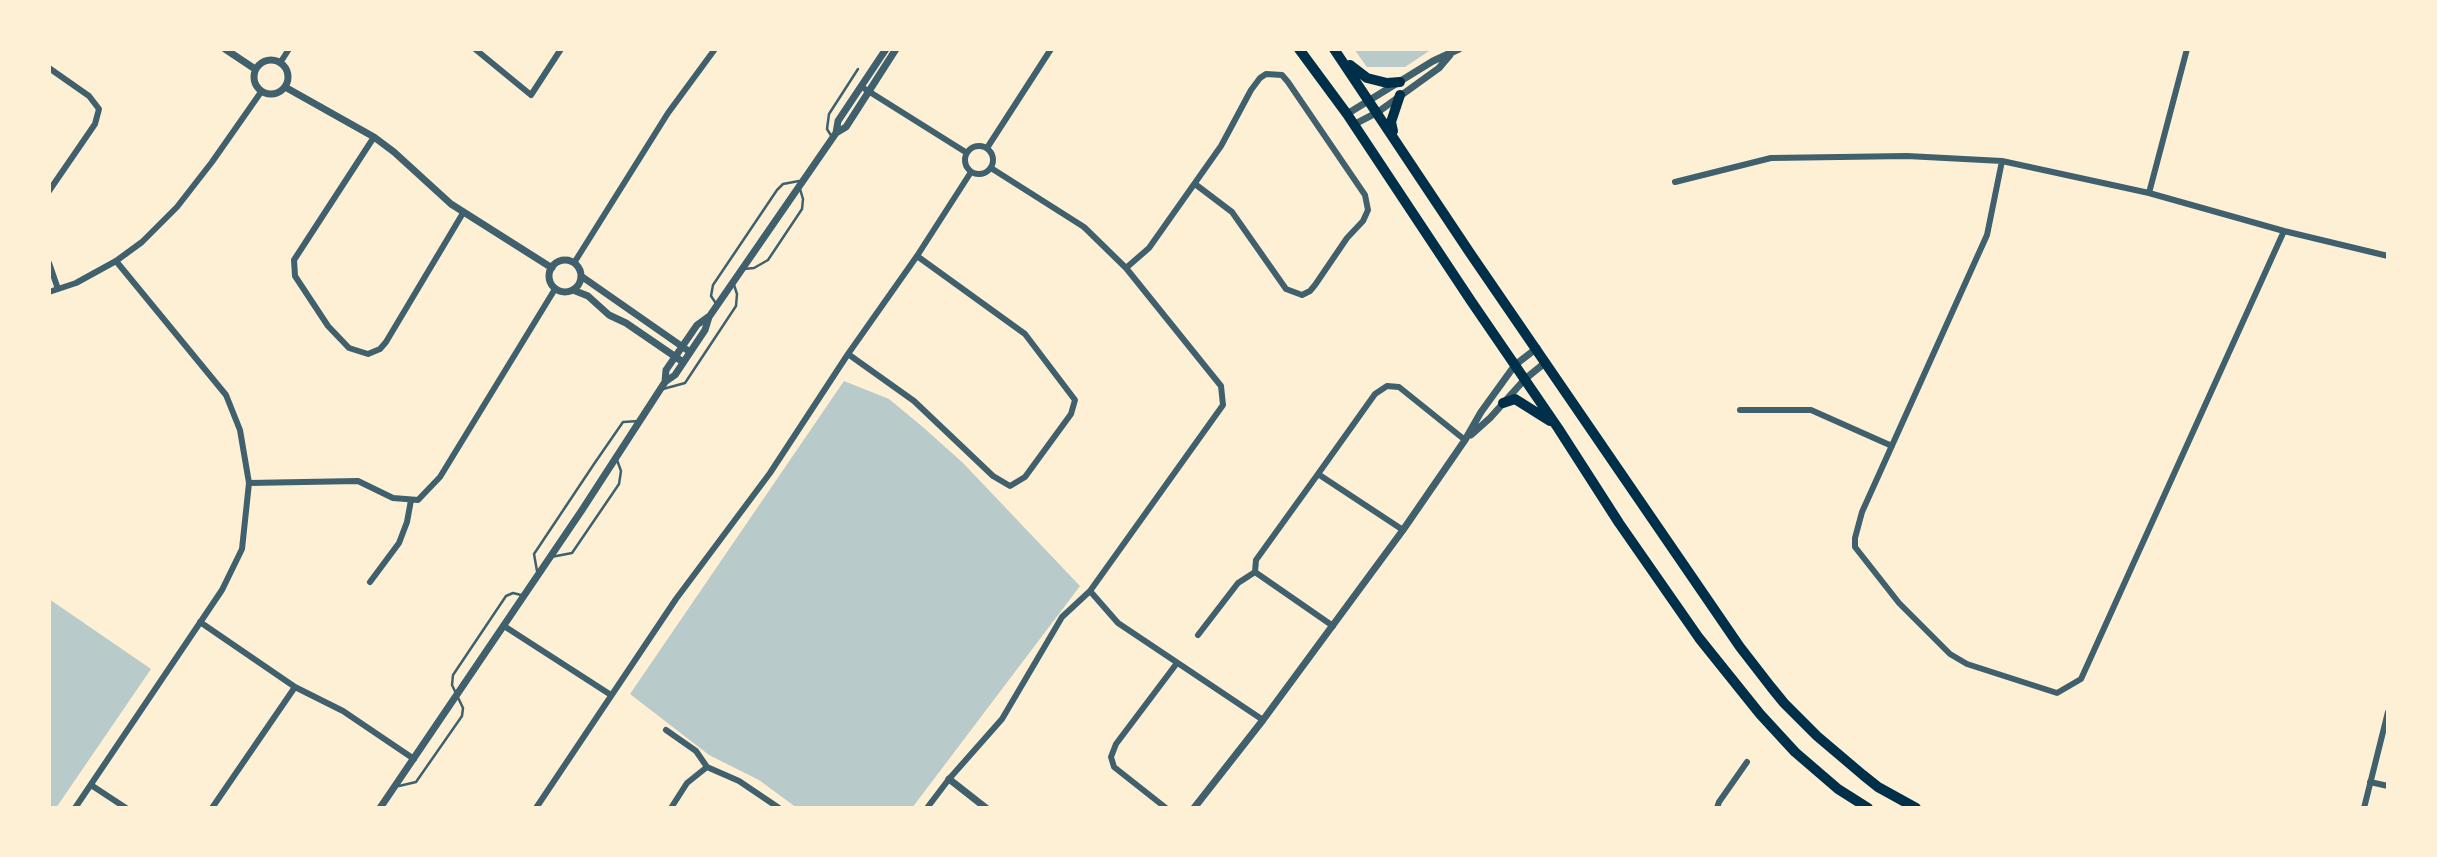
<!DOCTYPE html>
<style>
body{margin:0}
#map{position:relative;width:2437px;height:857px;overflow:hidden;background:#fdf0d5;font-family:"Source Sans 3",sans-serif}
canvas{display:block}
.frame{position:absolute;inset:0;border:51px solid #fdf0d5;pointer-events:none}
</style>
<div id="map">
<canvas width="2437" height="857"></canvas>
<div class="frame"></div>
</div>
<script>
const context = document.querySelector('canvas').getContext('2d');
context.lineJoin = 'round';
function fillPath(path, color) { context.fillStyle = color; context.fill(path, 'evenodd'); }
const poly = rows => new Path2D(rows.map(r => 'M' + r).join(''));
function strokePath(path, color, width, dash) { context.strokeStyle = color; context.lineWidth = width; context.lineCap = dash ? 'butt' : 'round'; context.setLineDash(dash || []); context.stroke(path); }
fillPath(poly([
 [1354,49,1432,49,1405,67,1367,67],
 [844,381,889,399,924,428,963,463,1080,586,912,808,797,808,759,780,709,755,630,694],
 [49,599,151,669,56,808,49,808]
]), '#b9caca');
strokePath(poly([
 [832,137,827,129,829,114,858,69],
 [744,269,754,268,768,260,802,209,803,199,800,189],
 [717,305,711,296,713,285,777,190,783,184,799,181],
 [663,389,685,383,736,306,737,294,734,285],
 [551,557,572,553,619,484,621,471,617,460],
 [537,571,534,554,594,464,623,422,639,421],
 [399,786,416,782,462,716,463,708,452,685,453,675,506,596,513,593,521,595]
]), '#3f606c', 2.5);
strokePath(poly([
 [475,49,531,95,561,49],
 [280,63,289,49],
 [49,68,89,96,99,109,95,124,49,191],
 [865,89,967,153],
 [374,137,294,260,295,276,328,326,349,348,368,354,380,349,386,342,463,213],
 '965 160a14 14 0 1 1 28 0a14 14 0 1 1-28 0Z',
 [987,148,1051,49],
 [2002,161,1987,235,1862,512,1855,538,1855,547,1899,603,1950,654,1967,664,2057,693,2081,679,2284,231],
 [1675,182,1771,158,1907,156,2002,161,2149,193,2284,231,2388,256],
 [2149,193,2187,49],
 [49,263,58,289],
 [574,263,668,113,715,49],
 [1126,268,1149,248,1221,146,1251,90,1260,78,1266,74,1282,75,1288,82,1365,195,1368,210,1363,221,1347,238,1315,285,1310,291,1302,295,1286,289,1232,212,1195,184],
 [49,292,76,283,116,261,142,242,177,207,212,162,261,92],
 [848,354,914,401,993,476,1010,486,1025,477,1071,414,1075,400,1025,334,917,256],
 [1740,410,1811,410,1892,446],
 [1318,474,1403,530],
 [249,483,358,481,393,498,418,500,440,477,555,289],
 [370,582,399,543,407,522,411,500],
 [1090,591,1118,623,1263,720],
 [200,622,295,687,343,711,414,759],
 [504,626,611,695],
 [1333,626,1255,572,1256,560,1318,474,1375,394,1387,386,1399,387,1465,440],
 [1198,635,1238,583,1255,572],
 [666,730,696,751,707,767],
 [2370,782,2388,786],
 [91,785,126,808],
 [75,808,222,590,242,549,249,483,240,430,226,395,116,261],
 [212,808,295,687],
 [536,808,676,599,770,473,848,354,917,256,971,172],
 [671,808,687,783,707,767,739,781,779,808],
 [927,808,949,779,1002,719,1062,617,1090,591,1223,405,1221,386,1126,268,1084,227,991,168],
 [1166,808,1114,767,1111,757,1116,744,1177,663],
 [1717,808,1719,802,1747,762],
 [2364,808,2388,712]
]), '#3f606c', 6);
strokePath(poly([
 [225,49,255,69],
 '254 77a17 17 0 1 1 34 0a17 17 0 1 1-34 0Z',
 [285,87,374,137,394,152,451,204,552,268],
 [1347,114,1433,61,1459,49],
 [1353,125,1378,112,1439,68,1450,55],
 [836,133,846,127,896,49],
 '549 276a16 16 0 1 1 32 0a16 16 0 1 1-32 0Z',
 [581,276,690,352],
 [573,290,588,296,609,315,626,323,683,362],
 [665,382,666,370,675,357,697,325,708,317],
 [1471,435,1490,418,1525,379,1546,362],
 [949,779,986,808],
 [380,808,582,510,665,382,675,375,705,330,709,317,836,133,838,121,886,49],
 [1194,808,1263,720,1403,530,1465,440,1481,412,1515,365,1537,348]
]), '#3f606c', 7);
strokePath(poly([
 [1299,49,1347,114,1471,301,1558,428,1619,523,1699,638,1760,714,1795,752,1838,789,1868,808],
 [1334,49,1470,253,1740,647,1771,687,1784,703,1817,736,1863,775,1878,787,1916,808],
 [1350,65,1367,78,1387,83,1400,82],
 [1393,131,1391,122,1400,95],
 [1503,403,1515,399,1550,421]
]), '#003049', 10);
</script>
